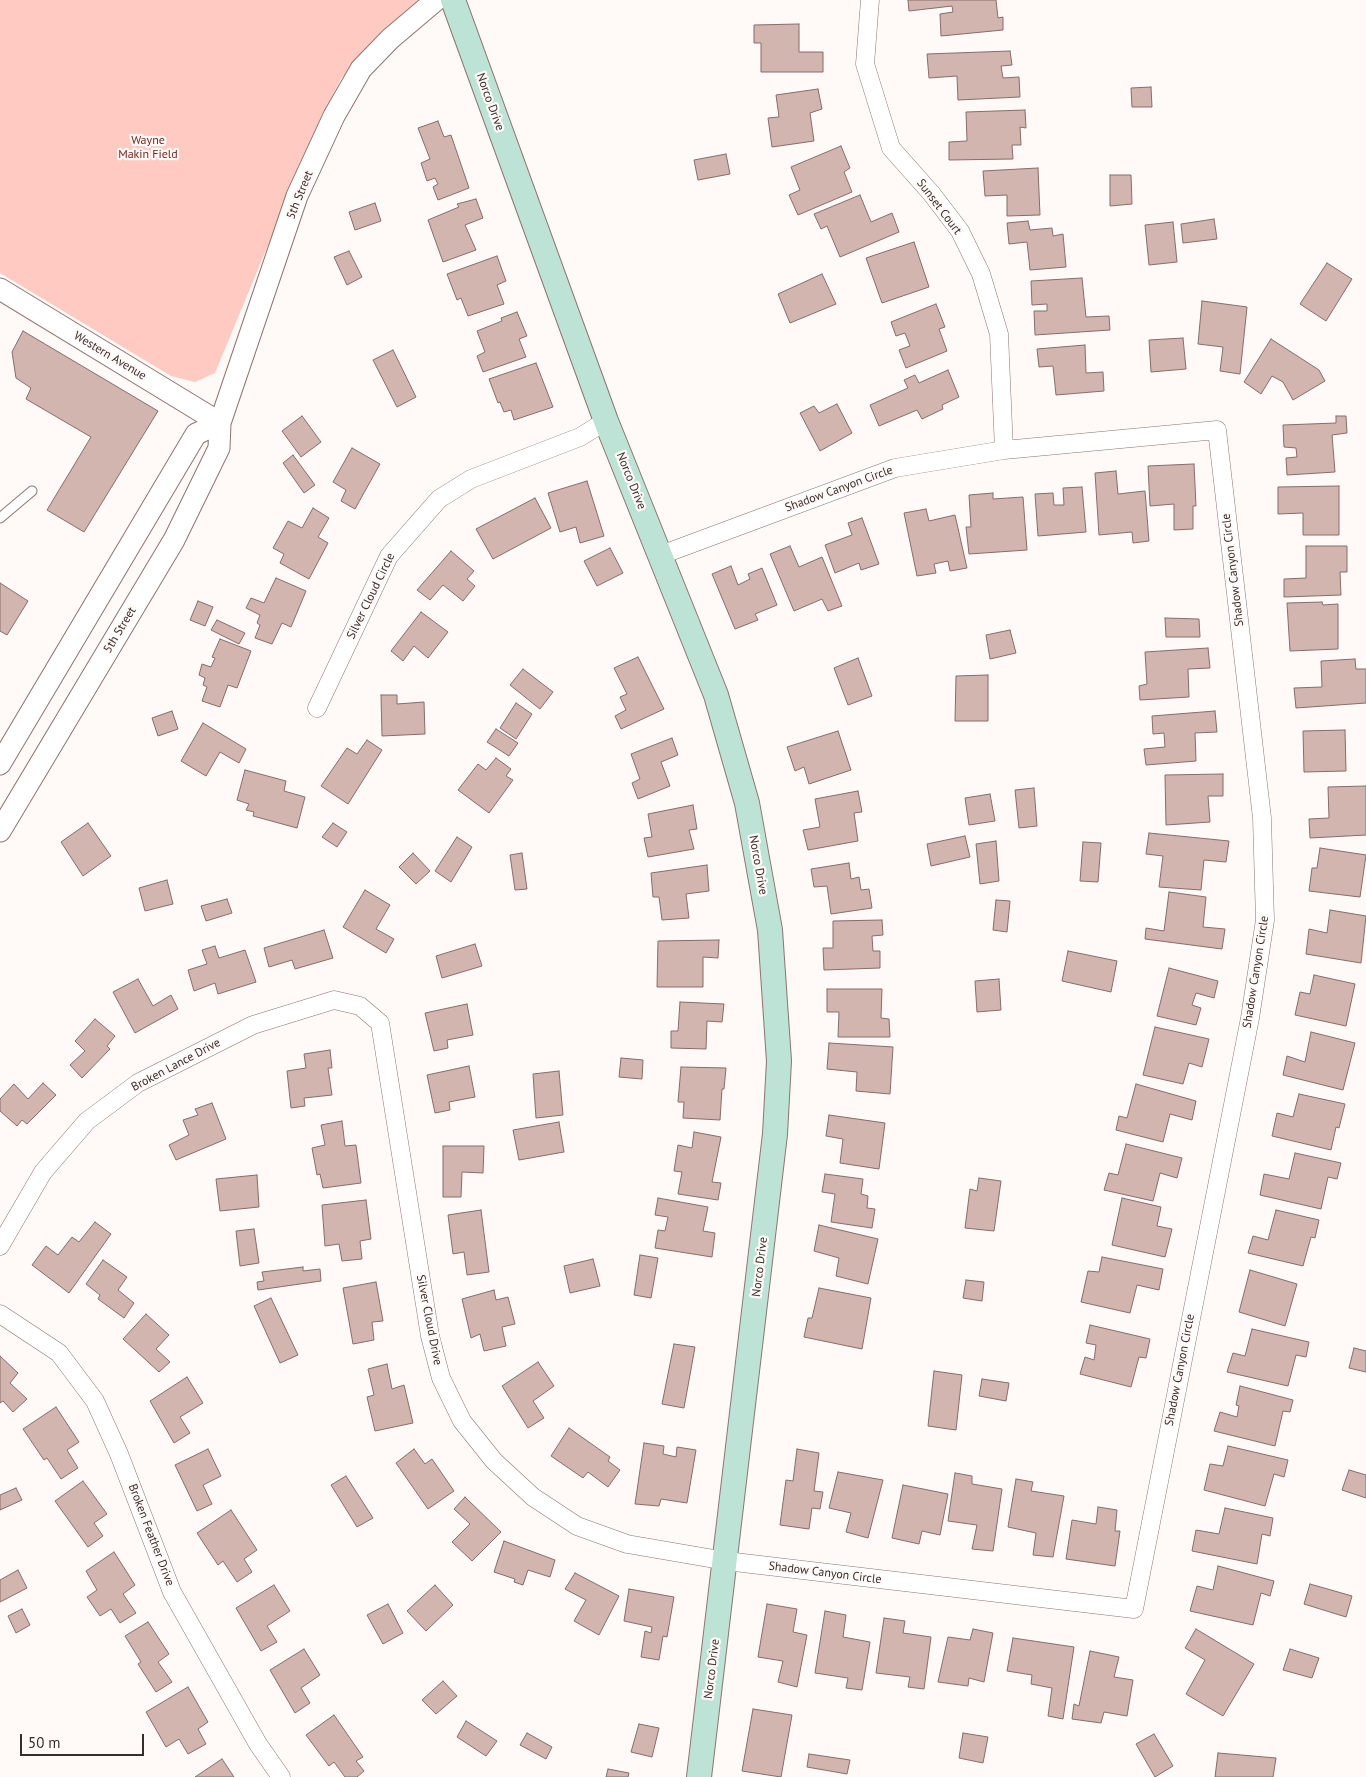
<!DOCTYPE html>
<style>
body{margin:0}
#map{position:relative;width:1366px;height:1777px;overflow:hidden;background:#fff9f8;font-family:"PT Sans",sans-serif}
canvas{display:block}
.scale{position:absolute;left:20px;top:1734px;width:124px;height:22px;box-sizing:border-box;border:2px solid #382d2b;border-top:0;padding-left:6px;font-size:15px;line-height:18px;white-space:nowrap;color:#382d2b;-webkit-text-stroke:4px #fff9f8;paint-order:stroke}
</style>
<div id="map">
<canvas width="1366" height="1777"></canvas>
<div class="scale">50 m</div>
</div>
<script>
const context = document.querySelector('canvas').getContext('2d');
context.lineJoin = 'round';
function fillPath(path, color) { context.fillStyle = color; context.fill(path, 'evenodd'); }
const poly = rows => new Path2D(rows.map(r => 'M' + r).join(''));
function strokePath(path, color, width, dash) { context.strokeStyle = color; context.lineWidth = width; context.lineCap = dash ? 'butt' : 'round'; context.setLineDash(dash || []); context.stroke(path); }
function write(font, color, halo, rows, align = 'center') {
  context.font = font + ' "PT Sans",sans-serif'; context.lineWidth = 4.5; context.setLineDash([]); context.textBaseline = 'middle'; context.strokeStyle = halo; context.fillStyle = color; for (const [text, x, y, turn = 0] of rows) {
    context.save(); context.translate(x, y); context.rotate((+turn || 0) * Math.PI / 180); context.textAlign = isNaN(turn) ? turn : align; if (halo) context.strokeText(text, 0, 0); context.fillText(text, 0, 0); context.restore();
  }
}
fillPath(poly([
 [0,0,418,0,377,36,341,79,321,117,215,373,195,382,171,376,0,273]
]), '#ffcac1');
const building = poly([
 [908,0,996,0,998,18,1003,17,1003,30,941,36,940,14,953,12,952,6,909,11,908,0],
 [799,24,799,52,823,52,823,72,761,72,761,43,754,43,754,25,799,24],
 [1010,51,1012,65,1001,66,1003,78,1019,77,1020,97,958,100,957,76,929,78,927,54,1010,51],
 [1151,87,1152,107,1132,107,1131,88,1151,87],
 [818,89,822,109,810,113,814,141,772,147,768,118,779,117,776,95,818,89],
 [1025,110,1026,128,1020,127,1021,145,1012,145,1013,159,949,160,949,142,967,141,966,112,1025,110],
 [438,121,444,137,451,135,469,188,438,200,433,187,438,184,435,178,427,181,421,163,430,159,418,128,438,121],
 [841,146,850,168,844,172,852,192,798,215,789,195,800,190,791,167,841,146],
 [726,154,730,174,698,180,694,160,726,154],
 [1038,168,1040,215,1007,216,1007,195,985,196,983,171,1038,168],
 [1110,175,1131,175,1132,204,1110,206,1110,175],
 [860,195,871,222,892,213,899,232,840,257,827,226,821,229,814,214,860,195],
 [476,199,483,218,465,225,476,250,443,262,428,220,459,207,457,204,476,199],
 [375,203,381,221,355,230,349,212,375,203],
 [1214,219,1217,239,1183,243,1181,224,1214,219],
 [1028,221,1030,230,1052,228,1053,236,1063,234,1066,267,1030,270,1027,242,1009,244,1007,223,1028,221],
 [1173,222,1177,262,1149,265,1145,225,1173,222],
 [914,242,929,287,882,303,866,258,914,242],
 [349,251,362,277,347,285,334,257,349,251],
 [497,256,506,281,497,285,504,304,468,316,461,298,457,300,447,274,497,256],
 [1327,263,1352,279,1326,321,1300,304,1327,263],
 [822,274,836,304,790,323,778,294,822,274],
 [1082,278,1086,317,1109,316,1110,330,1035,335,1034,311,1047,311,1047,304,1032,305,1031,281,1082,278],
 [1202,301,1247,307,1240,374,1220,371,1223,347,1198,344,1202,301],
 [936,304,945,327,939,329,947,351,906,368,899,350,910,346,905,333,896,336,891,322,936,304],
 [517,312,527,336,519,339,526,357,483,372,477,356,485,352,477,331,502,321,501,318,517,312],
 [23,331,158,411,84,532,47,510,91,437,26,399,31,388,16,378,12,352,23,331],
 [1183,338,1186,369,1151,372,1149,340,1183,338],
 [1271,339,1319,370,1325,381,1293,400,1283,382,1272,376,1261,394,1244,382,1271,339],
 [1085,345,1086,373,1103,372,1104,391,1056,395,1053,366,1039,367,1037,349,1085,345],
 [393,350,416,397,397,407,373,360,393,350],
 [536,363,553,407,514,420,511,410,504,412,500,402,498,403,489,379,536,363],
 [948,370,959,397,942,405,943,409,922,419,917,410,879,426,870,405,908,388,904,380,915,375,919,383,948,370],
 [837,404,852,433,820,451,800,413,814,406,819,413,837,404],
 [302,416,321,442,301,457,282,431,302,416],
 [1336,416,1346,416,1347,433,1332,435,1335,472,1287,475,1286,458,1297,457,1296,448,1284,447,1283,425,1336,423,1336,416],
 [352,448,380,464,355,509,341,501,346,490,333,482,352,448],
 [293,455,315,485,304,493,283,463,293,455],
 [1194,464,1196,506,1193,506,1193,529,1174,530,1174,504,1150,506,1148,466,1194,464],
 [1116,471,1118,494,1145,491,1149,541,1133,543,1132,532,1099,535,1095,473,1116,471],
 [587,481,604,536,580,543,576,527,560,532,548,493,587,481],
 [1339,486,1339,535,1303,535,1303,513,1278,514,1278,487,1339,486],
 [1082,487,1086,532,1038,536,1035,494,1053,493,1054,505,1064,505,1063,488,1082,487],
 [993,493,993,499,1023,497,1027,550,969,554,966,527,971,527,969,495,993,493],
 [535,498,551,528,493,559,476,529,535,498],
 [313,508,329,518,318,537,328,543,309,579,280,563,284,554,273,548,288,521,302,528,313,508],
 [926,509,929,521,955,515,967,568,950,571,948,561,934,564,936,573,917,576,904,513,926,509],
 [862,518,879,564,861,570,859,563,835,573,825,545,852,535,848,523,862,518],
 [790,546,799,567,822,557,842,606,828,611,822,599,794,611,770,554,790,546],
 [1306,546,1347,546,1347,572,1340,572,1341,595,1284,597,1284,579,1306,578,1306,546],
 [610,548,623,573,597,586,584,561,610,548],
 [451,551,474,571,467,579,475,586,463,601,443,585,430,600,417,590,451,551],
 [731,566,738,585,750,579,748,574,762,568,777,605,755,614,758,620,735,629,712,574,731,566],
 [276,578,306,591,291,627,282,623,272,644,255,638,260,625,257,623,260,615,246,608,251,598,264,603,276,578],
 [0,583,28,601,7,635,0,631,0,583],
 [198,601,213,607,205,626,190,620,198,601],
 [1322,602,1323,605,1338,604,1338,649,1290,651,1287,603,1322,602],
 [421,612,448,632,428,658,414,646,403,661,391,651,421,612],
 [1165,618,1199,619,1200,637,1166,637,1165,618],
 [217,620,245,633,239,644,211,630,217,620],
 [1010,630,1016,653,990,659,986,635,1010,630],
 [220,639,251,651,237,688,228,685,220,707,202,701,207,687,203,685,205,678,199,675,202,664,211,667,215,658,212,657,220,639],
 [1208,648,1210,668,1188,669,1189,697,1140,700,1139,686,1147,684,1145,652,1208,648],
 [638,657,664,709,621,729,615,716,626,710,620,697,627,694,614,668,638,657],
 [858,658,872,696,848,705,834,668,858,658],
 [1355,659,1356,669,1366,669,1366,703,1296,708,1294,688,1322,687,1321,661,1355,659],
 [523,669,553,692,540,709,510,685,523,669],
 [988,675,988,721,955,721,956,676,988,675],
 [381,695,397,695,397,704,424,702,425,734,382,736,381,695],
 [516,703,532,714,516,739,500,728,516,703],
 [172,711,178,729,158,736,152,718,172,711],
 [1215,711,1217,732,1195,733,1196,761,1146,765,1144,749,1165,747,1164,733,1153,734,1152,716,1215,711],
 [203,723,246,749,239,763,220,752,206,776,181,761,203,723],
 [496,729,518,743,509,756,487,742,496,729],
 [1345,730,1346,771,1304,772,1303,731,1345,730],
 [838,731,851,770,809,784,804,767,795,771,787,747,838,731],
 [672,738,678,755,661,762,670,786,638,799,632,783,640,779,631,754,672,738],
 [367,740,382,750,348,804,321,786,347,748,357,754,367,740],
 [496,758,511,769,506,776,513,780,489,813,458,790,478,764,486,770,496,758],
 [245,770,286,781,284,791,305,797,297,828,253,816,254,812,246,810,249,804,237,800,245,770],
 [1223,774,1223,796,1208,796,1210,822,1166,825,1165,775,1223,774],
 [1366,786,1366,835,1310,838,1309,819,1329,818,1328,787,1366,786],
 [1034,788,1037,826,1019,828,1015,790,1034,788],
 [858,791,862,812,854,813,858,841,808,850,803,830,820,827,815,799,858,791],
 [990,794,995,821,969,825,965,798,990,794],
 [693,805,697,829,689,830,694,849,648,857,644,838,652,837,648,814,693,805],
 [88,823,111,856,83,876,61,842,88,823],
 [333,823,347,832,337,847,322,837,333,823],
 [1149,833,1229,841,1226,862,1204,860,1201,890,1159,887,1163,856,1146,854,1149,833],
 [965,836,970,857,931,866,927,844,965,836],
 [457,837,472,847,451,882,435,871,457,837],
 [996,841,999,881,980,884,976,844,996,841],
 [1083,842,1101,843,1098,882,1080,881,1083,842],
 [1320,848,1366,855,1360,897,1309,891,1312,868,1317,868,1320,848],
 [413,853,430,871,416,884,399,867,413,853],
 [522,853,527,889,515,890,510,855,522,853],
 [849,863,851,879,859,877,861,890,869,889,872,908,831,914,827,886,814,887,811,869,849,863],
 [707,865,709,891,686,894,689,918,662,920,659,897,653,897,651,873,707,865],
 [167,880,173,904,145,911,139,888,167,880],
 [365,890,390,905,376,929,394,939,386,953,343,927,365,890],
 [1169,892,1206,897,1203,927,1225,929,1222,949,1145,939,1146,928,1164,931,1169,892],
 [227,899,232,913,206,921,201,906,227,899],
 [996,900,1010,901,1007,932,993,930,996,900],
 [1330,910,1366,916,1361,963,1306,954,1309,929,1327,933,1330,910],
 [882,920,883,935,872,936,873,951,880,951,880,968,824,970,823,948,833,948,833,921,882,920],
 [324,930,333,958,295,969,292,960,269,967,264,948,324,930],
 [719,940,718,958,703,957,703,987,657,987,658,941,719,940],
 [475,944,482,966,442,978,436,956,475,944],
 [215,946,219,958,245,950,256,982,218,994,215,983,194,991,188,970,207,964,202,950,215,946],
 [1068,951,1117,961,1111,992,1062,981,1068,951],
 [1169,968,1218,981,1214,998,1196,993,1192,1005,1201,1008,1196,1025,1157,1016,1169,968],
 [1314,975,1355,984,1346,1026,1295,1015,1300,992,1310,994,1314,975],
 [138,979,153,1006,171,995,178,1009,135,1033,113,992,138,979],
 [999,979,1001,1010,977,1012,975,981,999,979],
 [827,989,882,989,881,1018,889,1019,890,1037,838,1037,839,1012,827,1012,827,989],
 [680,1002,724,1004,722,1022,707,1021,706,1049,671,1048,671,1031,678,1031,680,1002],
 [467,1004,473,1035,447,1040,448,1048,434,1051,425,1013,467,1004],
 [95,1019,115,1036,107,1046,110,1049,82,1078,70,1065,85,1051,75,1041,95,1019],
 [1155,1027,1209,1039,1202,1067,1189,1063,1183,1084,1143,1075,1155,1027],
 [1311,1032,1355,1043,1343,1090,1283,1075,1287,1056,1305,1062,1311,1032],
 [829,1043,893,1047,890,1094,856,1091,857,1072,827,1069,829,1043],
 [330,1050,332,1068,328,1068,332,1095,304,1098,305,1106,291,1108,287,1071,306,1068,304,1054,330,1050],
 [621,1058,643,1060,642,1079,619,1077,621,1058],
 [469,1066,475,1097,449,1102,450,1110,435,1113,427,1075,469,1066],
 [681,1067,726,1068,724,1089,722,1089,720,1120,683,1118,684,1102,678,1102,681,1067],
 [559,1071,563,1115,536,1118,533,1074,559,1071],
 [43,1083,56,1095,27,1124,22,1120,17,1126,0,1111,0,1099,14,1084,28,1099,43,1083],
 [1136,1084,1196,1101,1192,1120,1170,1114,1163,1142,1116,1130,1119,1116,1127,1118,1136,1084],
 [1299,1094,1345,1104,1339,1128,1336,1127,1331,1150,1272,1136,1277,1113,1293,1117,1299,1094],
 [212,1103,226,1139,176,1160,169,1145,189,1135,183,1120,198,1115,195,1109,212,1103],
 [829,1115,885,1123,879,1169,840,1163,843,1139,826,1136,829,1115],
 [342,1121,345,1146,356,1145,361,1183,323,1188,320,1174,317,1175,312,1148,325,1145,321,1125,342,1121],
 [559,1122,564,1152,519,1160,513,1130,559,1122],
 [694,1132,721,1137,712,1182,721,1183,718,1200,678,1194,682,1172,674,1171,678,1145,692,1148,694,1132],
 [1126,1144,1182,1158,1177,1178,1160,1173,1153,1201,1104,1190,1109,1173,1118,1175,1126,1144],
 [443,1146,484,1146,483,1173,462,1172,461,1197,443,1197,443,1146],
 [1295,1153,1341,1163,1337,1179,1328,1177,1321,1209,1260,1195,1264,1174,1289,1179,1295,1153],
 [825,1174,863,1179,861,1194,868,1196,867,1208,875,1209,872,1228,831,1222,835,1194,822,1192,825,1174],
 [257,1175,259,1207,220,1211,216,1179,257,1175],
 [979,1178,1001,1181,994,1231,965,1228,970,1189,977,1191,979,1178],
 [658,1198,708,1207,703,1231,715,1233,712,1257,655,1248,658,1230,665,1231,668,1217,655,1215,658,1198],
 [1122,1198,1161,1207,1157,1226,1172,1229,1165,1257,1112,1245,1122,1198],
 [366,1200,371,1239,360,1241,362,1259,342,1261,339,1244,325,1246,322,1205,366,1200],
 [481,1210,489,1272,467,1275,464,1252,453,1254,448,1215,481,1210],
 [1276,1210,1319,1220,1315,1238,1311,1237,1303,1266,1248,1253,1253,1236,1268,1240,1276,1210],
 [95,1222,111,1234,69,1293,32,1265,46,1246,58,1255,72,1237,79,1242,95,1222],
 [819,1225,878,1239,868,1284,836,1276,839,1258,814,1251,819,1225],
 [254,1229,259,1263,240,1266,236,1231,254,1229],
 [640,1255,658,1258,651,1298,634,1295,640,1255],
 [1102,1257,1163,1269,1159,1290,1137,1285,1130,1313,1081,1302,1088,1271,1099,1272,1102,1257],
 [593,1259,600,1286,570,1293,564,1266,593,1259],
 [103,1260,127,1277,118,1290,134,1303,124,1318,98,1299,100,1295,86,1284,103,1260],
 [303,1267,303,1271,320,1269,321,1281,258,1290,257,1282,264,1281,262,1272,303,1267],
 [1250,1270,1297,1284,1285,1326,1239,1312,1250,1270],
 [966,1280,984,1282,982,1301,963,1298,966,1280],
 [376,1282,383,1321,372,1322,374,1340,353,1344,343,1288,376,1282],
 [819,1288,871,1298,862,1349,804,1337,808,1318,812,1318,819,1288],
 [494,1290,496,1300,508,1297,515,1324,502,1327,506,1346,484,1351,480,1334,471,1338,462,1299,494,1290],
 [271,1298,298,1355,280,1363,254,1306,271,1298],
 [146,1314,169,1335,156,1349,170,1362,159,1372,123,1339,146,1314],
 [1090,1325,1150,1339,1146,1358,1139,1357,1131,1387,1080,1374,1085,1357,1094,1360,1096,1345,1086,1343,1090,1325],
 [1252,1329,1309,1342,1306,1357,1296,1355,1288,1386,1227,1372,1233,1353,1245,1356,1252,1329],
 [674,1344,695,1347,684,1408,662,1404,674,1344],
 [1354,1348,1366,1351,1366,1372,1349,1368,1354,1348],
 [0,1356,18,1373,10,1383,27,1399,13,1412,3,1401,0,1403,0,1356],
 [538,1362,554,1386,533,1401,544,1418,528,1428,502,1386,538,1362],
 [387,1364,392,1389,404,1385,413,1423,375,1431,367,1397,374,1395,368,1369,387,1364],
 [934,1371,962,1375,956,1430,928,1426,934,1371],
 [187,1377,203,1403,180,1417,190,1433,174,1443,150,1401,187,1377],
 [982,1379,1009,1383,1006,1401,979,1396,982,1379],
 [1240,1386,1293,1400,1290,1412,1283,1411,1275,1446,1214,1431,1220,1412,1237,1417,1239,1406,1236,1405,1240,1386],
 [56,1407,79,1442,67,1450,78,1468,61,1479,47,1458,44,1460,23,1429,56,1407],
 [569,1428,610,1457,608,1461,620,1470,608,1487,588,1472,583,1478,551,1456,569,1428],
 [644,1443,664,1446,663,1454,676,1457,677,1447,696,1450,687,1503,661,1499,659,1506,635,1504,644,1443],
 [1228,1446,1288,1460,1284,1477,1274,1474,1265,1506,1204,1490,1210,1464,1223,1466,1228,1446],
 [208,1449,221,1476,203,1485,212,1504,197,1511,175,1465,208,1449],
 [414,1449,425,1464,432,1459,454,1491,428,1509,396,1463,414,1449],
 [797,1449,819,1453,814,1491,823,1492,820,1509,812,1508,809,1529,780,1525,786,1480,793,1481,797,1449],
 [1349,1470,1366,1475,1366,1498,1342,1490,1349,1470],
 [838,1472,883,1480,868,1538,846,1532,851,1513,829,1508,838,1472],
 [955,1473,972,1476,972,1484,1002,1489,993,1551,972,1549,977,1525,948,1521,955,1473],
 [346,1476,373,1518,357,1527,331,1485,346,1476],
 [1016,1479,1033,1482,1031,1491,1064,1496,1053,1557,1033,1555,1036,1533,1008,1527,1016,1479],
 [83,1481,107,1514,94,1523,103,1536,88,1547,55,1501,83,1481],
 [903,1485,948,1494,940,1535,922,1531,919,1544,892,1538,903,1485],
 [16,1488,22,1500,0,1510,0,1495,16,1488],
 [465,1497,501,1532,472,1561,452,1542,470,1524,454,1509,465,1497],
 [1098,1507,1117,1510,1115,1531,1120,1531,1115,1566,1066,1559,1072,1520,1096,1524,1098,1507],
 [1225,1508,1273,1518,1270,1536,1262,1534,1257,1564,1192,1551,1196,1530,1219,1534,1225,1508],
 [231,1510,257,1550,244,1559,252,1572,237,1582,223,1561,218,1565,197,1533,231,1510],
 [504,1541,555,1560,550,1577,528,1570,523,1585,514,1582,515,1579,494,1572,504,1541],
 [114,1552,135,1585,123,1594,136,1613,120,1623,111,1609,100,1616,87,1597,97,1590,86,1571,114,1552],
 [1218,1566,1274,1581,1270,1596,1261,1593,1253,1625,1190,1611,1197,1586,1213,1590,1218,1566],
 [18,1570,27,1588,0,1602,0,1580,18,1570],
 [575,1573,619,1596,599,1635,574,1621,586,1600,565,1589,575,1573],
 [1310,1584,1352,1596,1346,1617,1304,1604,1310,1584],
 [274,1585,290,1611,267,1626,277,1642,261,1651,236,1608,274,1585],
 [435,1585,453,1605,426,1631,407,1611,435,1585],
 [629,1589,674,1597,667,1637,663,1636,659,1660,641,1657,645,1631,651,1633,652,1627,624,1621,629,1589],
 [388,1604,403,1633,383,1644,367,1615,388,1604],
 [767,1604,797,1609,793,1632,807,1635,797,1687,778,1682,783,1661,758,1657,767,1604],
 [22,1609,30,1625,16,1633,8,1616,22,1609],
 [825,1611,846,1615,843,1637,870,1642,862,1690,846,1688,848,1678,815,1673,825,1611],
 [884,1618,905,1621,903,1633,931,1637,924,1689,908,1687,910,1677,876,1673,884,1618],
 [148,1622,169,1654,158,1662,172,1682,156,1692,138,1664,141,1662,125,1636,148,1622],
 [973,1629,993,1633,984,1682,969,1678,968,1686,938,1682,948,1637,970,1640,973,1629],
 [1196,1629,1254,1664,1223,1716,1186,1694,1205,1660,1185,1648,1196,1629],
 [1013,1638,1074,1647,1063,1719,1048,1716,1052,1688,1031,1684,1032,1675,1007,1671,1013,1638],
 [304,1649,320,1675,301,1688,310,1703,295,1713,270,1670,304,1649],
 [1290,1649,1319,1658,1312,1678,1283,1670,1290,1649],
 [1090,1651,1119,1657,1114,1677,1133,1680,1127,1716,1104,1712,1101,1723,1072,1719,1074,1704,1079,1706,1090,1651],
 [443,1681,457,1696,436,1714,422,1700,443,1681],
 [188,1687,208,1722,198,1729,206,1744,188,1754,179,1739,166,1747,146,1712,188,1687],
 [753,1709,792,1715,781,1777,742,1771,753,1709],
 [334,1715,363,1757,356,1761,364,1771,357,1777,345,1777,334,1762,329,1766,306,1735,334,1715],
 [466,1721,497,1741,486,1756,457,1737,466,1721],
 [639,1724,659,1728,652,1757,631,1752,639,1724],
 [527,1733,552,1747,546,1759,520,1745,527,1733],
 [963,1733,988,1737,983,1763,959,1758,963,1733],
 [1154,1734,1173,1766,1155,1777,1136,1744,1154,1734],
 [1218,1753,1276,1758,1273,1777,1215,1777,1218,1753],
 [809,1754,850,1760,847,1774,807,1767,809,1754],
 [222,1759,234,1777,195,1777,222,1759],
 [608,1769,629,1773,628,1777,606,1777,608,1769]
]);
fillPath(building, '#d3b5b0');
strokePath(building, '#876c68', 1);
const service = poly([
 [0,518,32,491]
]);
const minor = poly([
 [870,0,865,64,891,148,931,193,960,231,981,274,999,334,1004,450],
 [317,708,389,556,439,499,471,479,580,437,606,421],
 [0,1246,43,1172,87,1121,138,1083,253,1025,334,1000,360,1006,380,1023,430,1336,441,1378,462,1421,494,1461,533,1497,577,1526,627,1544,726,1561,1134,1609,1250,1018,1265,920,1262,818,1217,430,1004,450,895,468,661,555],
 [0,1314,59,1353,95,1401,119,1454,172,1592,258,1744,281,1777]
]);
const tertiary = poly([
 [0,289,220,423],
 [0,764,196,434,220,423],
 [0,831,174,540,219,448,220,423,297,196,334,116,361,69,390,39,436,0]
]);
const secondary = poly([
 [453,0,606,421,716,695,747,803,770,930,779,1061,775,1134,699,1777]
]);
strokePath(service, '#8f746f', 11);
strokePath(minor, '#8f746f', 19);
strokePath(tertiary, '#8f746f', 23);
strokePath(secondary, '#8f746f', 26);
strokePath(service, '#fff', 9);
strokePath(minor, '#fff', 18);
strokePath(tertiary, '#fff', 21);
strokePath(secondary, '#bce3d6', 24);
write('12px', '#382d2b', '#fff9f8', [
 ["Norco Drive",490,102,70],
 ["5th Street",300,195,-68],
 ["Sunset Court",939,207,53],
 ["Western Avenue",110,356,31],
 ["Norco Drive",631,481,68],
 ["Shadow Canyon Circle",839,489,-20],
 ["Shadow Canyon Circle",1233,570,-97],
 ["Silver Cloud Circle",371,596,-64],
 ["5th Street",120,630,-59],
 ["Norco Drive",758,865,80],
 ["Shadow Canyon Circle",1256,972,-81],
 ["Broken Lance Drive",176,1065,-28],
 ["Norco Drive",760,1267,-83],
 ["Silver Cloud Drive",429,1320,79],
 ["Shadow Canyon Circle",1180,1370,-79],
 ["Broken Feather Drive",151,1535,69],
 ["Shadow Canyon Circle",825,1573,7],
 ["Norco Drive",712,1669,-83]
]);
write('12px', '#71251d', '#fff9f8', [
 ["Wayne",148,141],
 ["Makin Field",148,155]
]);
</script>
